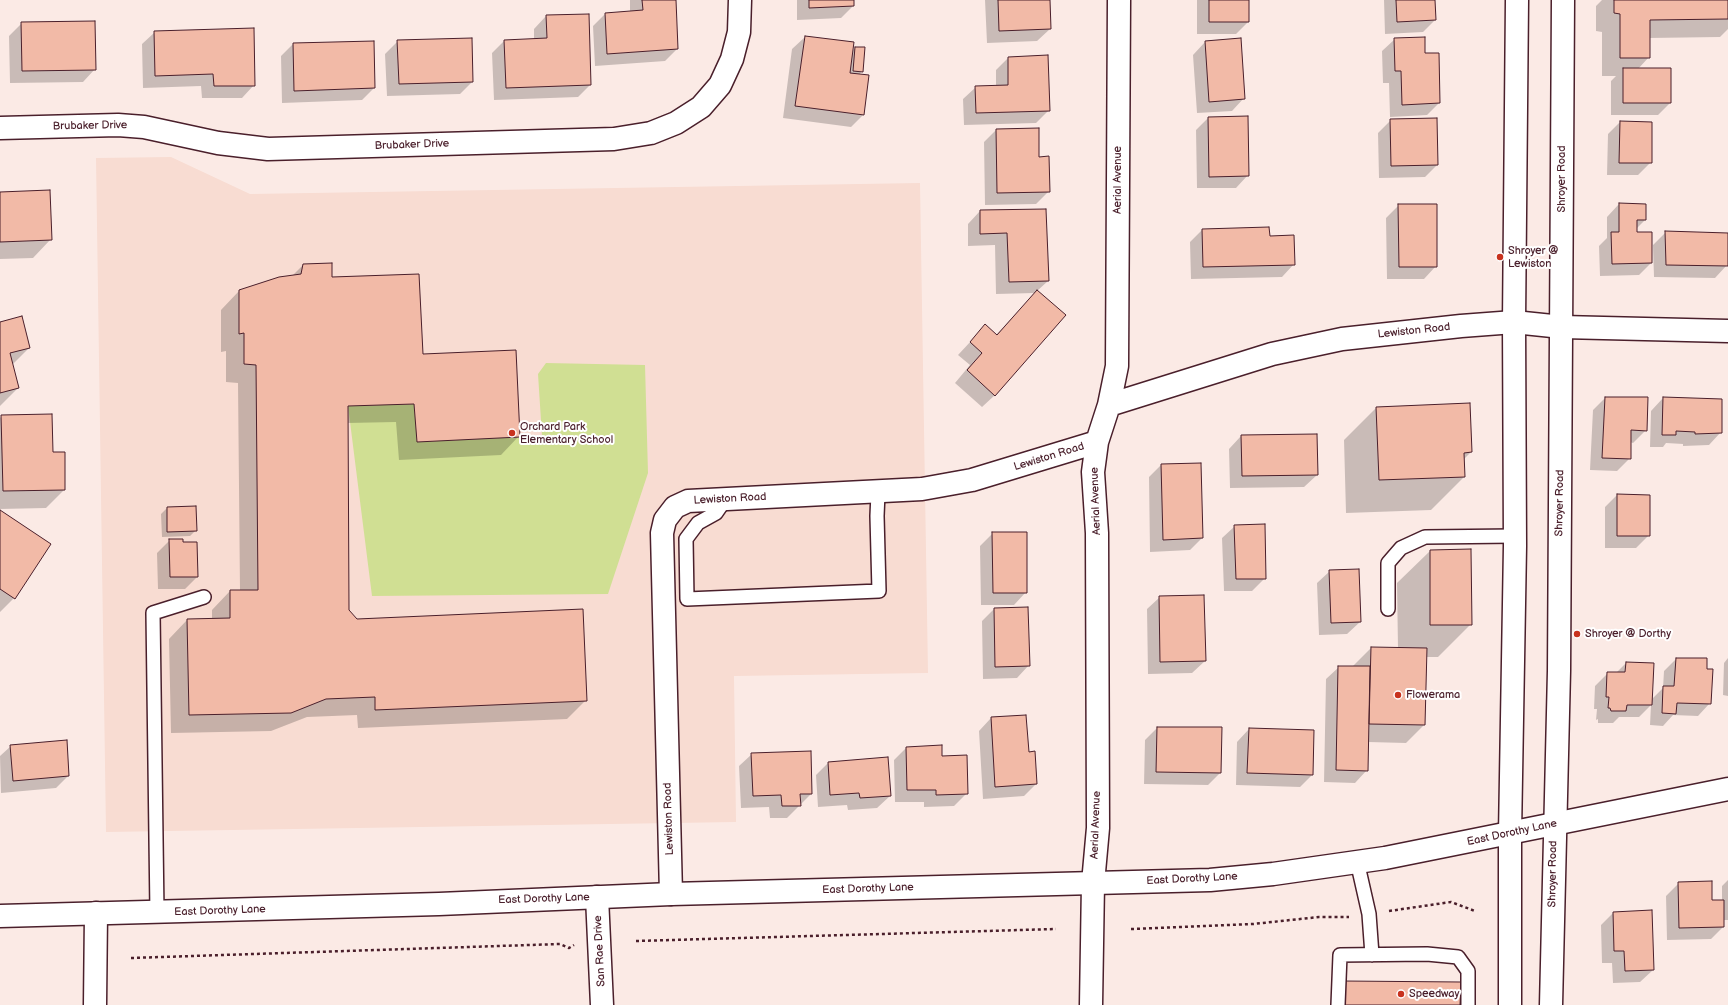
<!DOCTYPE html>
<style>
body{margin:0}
canvas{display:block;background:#fbeae5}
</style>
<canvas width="1728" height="1005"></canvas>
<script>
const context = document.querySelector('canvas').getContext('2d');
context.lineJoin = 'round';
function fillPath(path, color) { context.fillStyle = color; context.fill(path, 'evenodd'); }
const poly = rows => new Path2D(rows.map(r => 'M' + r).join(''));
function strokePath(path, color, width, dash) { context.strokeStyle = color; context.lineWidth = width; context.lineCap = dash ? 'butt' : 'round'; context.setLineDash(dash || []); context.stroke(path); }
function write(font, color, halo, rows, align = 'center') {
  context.font = font + ' "Balsamiq Sans",sans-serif'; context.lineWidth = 4; context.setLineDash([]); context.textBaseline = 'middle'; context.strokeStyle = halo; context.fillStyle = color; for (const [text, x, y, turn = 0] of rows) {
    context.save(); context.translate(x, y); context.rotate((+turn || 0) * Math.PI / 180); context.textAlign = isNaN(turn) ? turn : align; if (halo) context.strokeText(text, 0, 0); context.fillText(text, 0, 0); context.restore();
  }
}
fillPath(poly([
 [171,157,250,194,920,183,928,673,734,676,736,822,106,832,96,158]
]), '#f8dcd2');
fillPath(poly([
 [546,363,645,365,648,473,608,594,372,596,348,406,414,404,418,442,542,436,538,374]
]), '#d0df93');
fillPath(poly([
 [630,0,675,0,677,49,665,61,595,66,593,26,605,14,630,12],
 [797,0,853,0,853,6,841,18,797,20],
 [985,0,1049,0,1050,29,1037,41,987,43],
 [1197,0,1248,0,1248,22,1236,34,1197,34],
 [1384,0,1434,0,1435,20,1423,32,1385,34],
 [1602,0,1728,0,1728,29,1720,37,1649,38,1649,57,1638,69,1670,103,1658,115,1611,115,1611,81,1616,76,1602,76,1602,32,1596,31,1596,6],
 [546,16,590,85,578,97,494,100,492,53,504,41,534,40,534,29],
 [22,23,95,69,83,82,10,83,9,36],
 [155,32,254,85,242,98,202,98,201,86,143,88,142,44],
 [805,37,852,51,855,48,862,71,859,75,863,115,851,127,783,118,792,49],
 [1395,39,1424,54,1438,54,1439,103,1427,115,1390,117,1389,83,1383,83,1382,51],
 [1240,40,1244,98,1232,111,1197,113,1193,55,1205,42],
 [398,41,472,82,460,94,387,96,385,54],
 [293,44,374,88,362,100,282,103,281,56],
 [1008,58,1049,110,1036,123,964,125,963,99,976,87,996,86,996,70],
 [1208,118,1248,175,1236,188,1197,188,1196,130],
 [1391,120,1437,165,1425,177,1379,178,1378,133],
 [1620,122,1651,162,1638,175,1607,175,1608,134],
 [996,130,1038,158,1049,191,1036,204,985,205,984,142],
 [0,193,51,239,33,258,0,259],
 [1619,204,1645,205,1645,220,1636,229,1651,263,1639,275,1600,276,1599,246,1607,238,1607,217],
 [1399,205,1436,266,1424,279,1387,279,1386,218],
 [1045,210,1048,281,1037,291,995,395,982,407,955,383,970,365,958,355,985,326,996,335,1035,293,996,294,995,245,968,246,968,224,980,211],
 [1202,230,1269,237,1294,264,1282,277,1191,279,1190,242],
 [1666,232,1728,234,1727,265,1715,278,1654,277,1653,245],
 [303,265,332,279,519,436,501,455,399,460,396,422,347,423,348,611,357,620,586,700,567,719,358,728,357,715,307,717,271,731,171,733,169,639,187,620,212,620,212,610,230,591,240,591,238,383,226,382,226,351,221,352,221,310,239,291,292,276],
 [0,323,29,348,12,365,18,388,0,406],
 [1605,398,1646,430,1633,443,1630,442,1630,458,1617,471,1590,470,1593,410],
 [1663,398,1721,432,1709,445,1683,446,1683,444,1666,443,1663,447,1650,447,1651,411],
 [1377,407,1471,452,1464,459,1464,477,1431,510,1346,513,1344,440],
 [2,416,52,453,64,490,46,508,0,509,0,418],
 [1241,436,1317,475,1304,487,1230,488,1229,449],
 [1161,465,1202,538,1190,550,1150,552,1149,477],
 [1617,495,1649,535,1636,548,1605,548,1605,507],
 [167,508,196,530,190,536,162,537,161,514],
 [0,511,14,598,0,612],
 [1235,526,1265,578,1252,591,1224,591,1222,538],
 [993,533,1026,592,1014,605,981,605,980,546],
 [170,540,182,543,197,577,185,589,158,589,157,553],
 [1430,551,1471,624,1438,657,1426,657,1424,725,1406,743,1368,742,1367,770,1355,783,1324,782,1326,679,1339,667,1352,667,1371,648,1398,649,1397,583],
 [1330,571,1360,622,1347,634,1319,635,1317,583],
 [1160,597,1205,661,1192,673,1148,674,1147,609],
 [994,609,1029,665,1017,678,983,679,982,621],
 [1728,658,1728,696,1723,695,1724,663],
 [1676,659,1706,670,1710,703,1698,716,1673,715,1663,726,1650,725,1651,705,1639,717,1619,717,1613,723,1598,723,1598,719,1596,720,1597,709,1594,709,1595,686,1608,673,1616,673,1626,663,1651,700,1663,688,1664,671],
 [1025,716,1028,753,1036,784,1024,796,983,799,979,731,991,718],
 [1157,728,1221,728,1220,773,1208,785,1144,784,1145,740],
 [1249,729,1313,731,1312,775,1300,787,1236,785,1237,742],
 [66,741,68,776,56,788,1,793,0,756,11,746],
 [906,748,941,757,967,793,954,806,924,807,924,802,895,802,894,760],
 [752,754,811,794,787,818,770,818,769,807,741,808,739,766],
 [828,763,890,796,877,808,848,810,847,805,818,807,816,775],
 [1728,880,1728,920,1723,920,1723,927,1711,939,1667,940,1666,896,1679,883,1712,901,1722,901,1722,886],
 [1613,913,1653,970,1640,982,1613,983,1612,963,1602,963,1601,925]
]), '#0003');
const building = poly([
 [642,0,676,0,678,49,607,54,605,13,643,10,642,0],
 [809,0,854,0,854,6,809,8,809,0],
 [998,0,1050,0,1051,29,999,31,998,0],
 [1209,0,1249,0,1249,22,1209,22,1209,0],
 [1396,0,1435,0,1436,20,1397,22,1396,0],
 [1614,0,1728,0,1728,19,1650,20,1650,58,1620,58,1620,14,1614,13,1614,0],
 [589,14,591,85,506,88,504,40,547,38,546,15,589,14],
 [95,21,96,70,22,71,21,22,95,21],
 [254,28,255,86,214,86,213,74,155,76,154,31,254,28],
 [805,36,854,42,850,73,869,75,864,115,795,106,805,36],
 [1425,37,1425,53,1439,53,1440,103,1402,105,1401,71,1395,71,1394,38,1425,37],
 [472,38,473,82,399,84,397,40,472,38],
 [1241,38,1245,99,1209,102,1205,41,1241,38],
 [374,41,375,88,294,91,293,43,374,41],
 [855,47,865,47,863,72,853,71,855,47],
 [1048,55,1050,111,976,113,975,86,1008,85,1008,57,1048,55],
 [1623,68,1671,68,1671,103,1623,103,1623,68],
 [1248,116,1249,176,1209,177,1208,117,1248,116],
 [1437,118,1438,165,1391,166,1390,119,1437,118],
 [1620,121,1652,122,1652,163,1619,163,1620,121],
 [1039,128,1039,157,1049,156,1050,192,997,193,996,129,1039,128],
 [50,190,52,240,0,242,0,192,50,190],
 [1619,203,1646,204,1646,220,1637,220,1637,232,1652,232,1652,263,1612,264,1611,232,1619,232,1619,203],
 [1398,204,1437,204,1437,267,1399,267,1398,204],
 [1046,209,1049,281,1009,282,1007,233,980,234,980,210,1046,209],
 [1269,227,1270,236,1294,235,1295,265,1203,267,1202,229,1269,227],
 [1665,231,1728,233,1728,266,1666,265,1665,231],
 [332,263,332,277,419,274,423,354,516,350,520,437,417,442,414,404,348,406,349,610,357,619,583,609,587,701,375,710,375,697,326,699,291,713,189,715,187,619,230,618,230,590,258,590,256,365,244,364,244,333,239,334,239,290,279,277,301,274,303,264,332,263],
 [1037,290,1066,315,995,396,967,370,982,353,970,342,985,324,997,335,1037,290],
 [22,316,30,348,10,353,19,388,0,393,0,322,22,316],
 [1605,397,1648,397,1647,431,1631,430,1631,459,1602,458,1605,397],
 [1663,397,1722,399,1722,433,1695,434,1695,432,1676,431,1676,435,1662,435,1663,397],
 [1470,403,1472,452,1464,453,1465,477,1379,480,1376,407,1470,403],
 [52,414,53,452,65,452,65,490,3,491,1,415,52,414],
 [1317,434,1318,475,1242,476,1241,435,1317,434],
 [1201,463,1203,538,1163,540,1161,464,1201,463],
 [1617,494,1650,495,1650,536,1617,536,1617,494],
 [196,506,197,531,167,532,167,507,196,506],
 [0,510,51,544,15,599,0,589,0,510],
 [1265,524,1266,579,1236,579,1234,525,1265,524],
 [992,532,1027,532,1027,593,993,593,992,532],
 [169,539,183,539,183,542,197,542,198,577,170,577,169,539],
 [1471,549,1472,625,1430,625,1430,550,1471,549],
 [1359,569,1361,622,1331,623,1329,570,1359,569],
 [1204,595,1206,661,1160,662,1159,596,1204,595],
 [1028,607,1030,666,995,667,994,608,1028,607],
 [1371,647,1427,648,1425,725,1369,724,1371,647],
 [1676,658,1707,658,1707,669,1713,669,1711,704,1677,703,1676,714,1662,713,1663,686,1674,686,1676,658],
 [1626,662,1654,663,1652,705,1627,705,1626,711,1611,711,1610,708,1608,708,1609,697,1606,697,1607,672,1625,672,1626,662],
 [1338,666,1370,666,1368,771,1336,770,1338,666],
 [1026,715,1029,752,1035,751,1037,784,995,787,991,717,1026,715],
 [1157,727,1222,727,1221,773,1156,772,1157,727],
 [1249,728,1314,730,1313,775,1247,773,1249,728],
 [67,740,69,776,13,781,10,745,67,740],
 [942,745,942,756,967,755,968,794,936,795,936,790,907,790,906,747,942,745],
 [811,751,812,794,800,794,801,806,782,806,781,795,753,796,751,753,811,751],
 [888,757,891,796,860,798,859,793,830,795,828,762,888,757],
 [1712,881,1712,900,1724,900,1724,927,1679,928,1678,882,1712,881],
 [1652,910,1654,970,1625,971,1624,951,1614,951,1613,912,1652,910],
 [1342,981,1461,982,1460,1005,1342,1005,1342,981]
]);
fillPath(building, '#f2baa7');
strokePath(building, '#4a1f2b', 1);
const lane = poly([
 [725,500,716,513,698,523,686,539,687,599,879,591,877,516,878,493],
 [1388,609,1388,563,1401,548,1425,537,1515,536],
 [1357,861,1369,914,1372,955],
 [157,913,153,613,204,597],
 [1338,1005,1340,955,1427,954,1458,957,1468,971,1468,1005]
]);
const street = poly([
 [0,128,118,125,144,127,218,143,268,149,614,139,651,133,676,123,701,107,720,85,732,59,739,32,740,0],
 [1109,405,1272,354,1342,339,1461,326,1514,322,1562,327,1728,331],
 [671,894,662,533,665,520,675,507,688,501,922,489,972,480,1097,442],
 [597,897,602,1005],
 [95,1005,96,913],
 [1091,1005,1093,883,1098,828,1097,533,1093,472,1097,442,1109,405,1117,366,1119,0]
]);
const secondary = poly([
 [1510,1005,1510,834,1515,546,1514,322,1517,0],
 [1551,1005,1559,671,1563,0]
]);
const primary = poly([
 [0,916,439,904,671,894,1210,880,1273,874,1385,858,1728,789]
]);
strokePath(lane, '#4a1f2b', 16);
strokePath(street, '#4a1f2b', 25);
strokePath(secondary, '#4a1f2b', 25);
strokePath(primary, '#4a1f2b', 25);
strokePath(poly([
 [1389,911,1451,902,1475,911],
 [1131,929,1253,924,1319,917,1349,917],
 [636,941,1056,929],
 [131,958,560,944,569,948,574,945]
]), '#4a1f2b', 2.5, [3, 3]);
strokePath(lane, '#fff', 13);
strokePath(street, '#fff', 22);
strokePath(secondary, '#fff', 22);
strokePath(primary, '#fff', 22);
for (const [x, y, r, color] of [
 [1500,257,4,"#c8321e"],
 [512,433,4,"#c8321e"],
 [1577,634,4,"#c8321e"],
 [1398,695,4,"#c8321e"],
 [1401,994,4,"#c8321e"]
]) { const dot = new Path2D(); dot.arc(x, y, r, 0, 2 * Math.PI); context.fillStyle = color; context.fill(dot); strokePath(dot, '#fff', 1.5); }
write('11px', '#4a1f2b', '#fff', [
 ["Brubaker Drive",90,126,-1],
 ["Brubaker Drive",412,145,-2],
 ["Shroyer Road",1562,179,-90],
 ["Aerial Avenue",1118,180,-90],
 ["Lewiston Road",1414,331,-6],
 ["Lewiston Road",1049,457,-17],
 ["Lewiston Road",730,499,-3],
 ["Aerial Avenue",1096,501,-92],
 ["Shroyer Road",1560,503,-89],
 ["Lewiston Road",669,819,-92],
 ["Aerial Avenue",1096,825,-88],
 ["East Dorothy Lane",1512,833,-12],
 ["Shroyer Road",1553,874,-89],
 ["East Dorothy Lane",1192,879,-3],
 ["East Dorothy Lane",868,889,-2],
 ["East Dorothy Lane",544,899,-2],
 ["East Dorothy Lane",220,911,-2],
 ["San Rae Drive",600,951,-93]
]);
write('11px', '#4a1f2b', '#fff', [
 ["Shroyer @",1508,251],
 ["Lewiston",1508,264],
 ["Orchard Park",520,427],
 ["Elementary School",520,440],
 ["Shroyer @ Dorthy",1585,634],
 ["Flowerama",1406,695],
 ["Speedway",1409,994]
], 'left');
</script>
